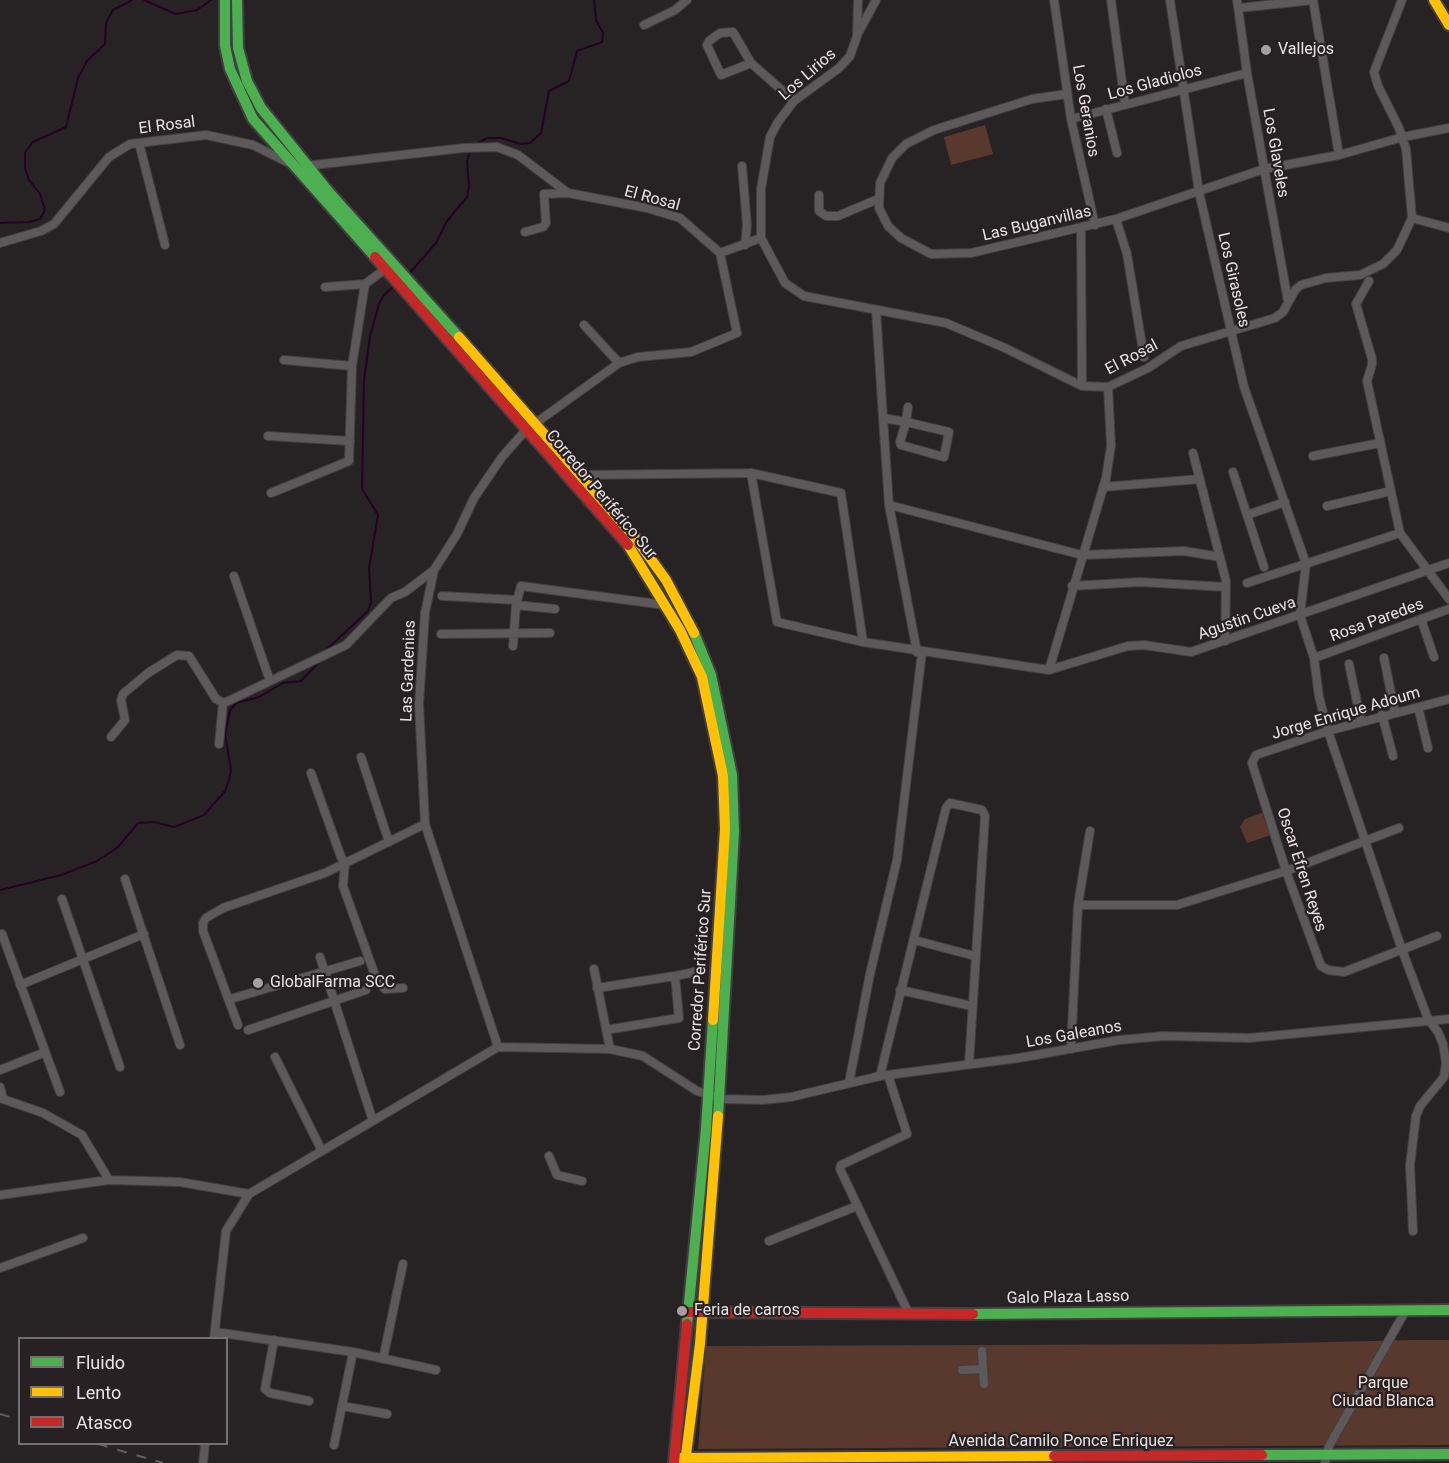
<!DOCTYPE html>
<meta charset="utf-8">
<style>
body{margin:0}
#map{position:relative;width:1449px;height:1463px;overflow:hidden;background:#272224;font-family:Roboto,sans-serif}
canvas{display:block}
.legend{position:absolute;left:18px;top:1337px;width:210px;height:108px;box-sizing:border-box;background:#282123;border:2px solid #756f70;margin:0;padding:8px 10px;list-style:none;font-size:18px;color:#e8e3e4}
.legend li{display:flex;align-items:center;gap:12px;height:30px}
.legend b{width:30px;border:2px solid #756f70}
</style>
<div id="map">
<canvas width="1449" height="1463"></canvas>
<ul class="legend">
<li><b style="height:8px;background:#4caf50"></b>Fluido</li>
<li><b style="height:8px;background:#ffc107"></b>Lento</li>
<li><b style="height:8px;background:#c62828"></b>Atasco</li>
</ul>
</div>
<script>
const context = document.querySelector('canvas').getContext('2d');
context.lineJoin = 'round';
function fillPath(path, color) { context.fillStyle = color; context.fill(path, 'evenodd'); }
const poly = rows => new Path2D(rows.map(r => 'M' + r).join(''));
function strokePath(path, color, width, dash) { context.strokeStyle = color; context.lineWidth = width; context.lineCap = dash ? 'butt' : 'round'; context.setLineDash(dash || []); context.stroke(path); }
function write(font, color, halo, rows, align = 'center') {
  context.font = font + ' Roboto,sans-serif'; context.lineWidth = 4.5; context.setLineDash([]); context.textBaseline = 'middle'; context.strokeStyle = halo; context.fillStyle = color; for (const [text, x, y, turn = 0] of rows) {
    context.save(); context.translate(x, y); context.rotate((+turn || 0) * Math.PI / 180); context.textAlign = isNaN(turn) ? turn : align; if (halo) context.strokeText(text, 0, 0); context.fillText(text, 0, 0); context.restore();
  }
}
fillPath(poly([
 [985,125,993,154,951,165,944,137],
 [1262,813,1271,835,1247,843,1240,827,1245,819],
 [1412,1340,1449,1340,1449,1445,698,1449,706,1346,1248,1344]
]), '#59382d');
strokePath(poly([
 [144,0,176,14,197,10,211,0],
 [475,145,487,138,501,138,521,144,530,143,541,133,549,91,569,81,577,51,602,42,603,33,596,20,594,0],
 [0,223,29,222,40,219,45,210,40,194,29,180,25,168,25,152,33,142,66,127,78,78,87,61,105,44,106,23,113,10,132,0],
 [408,275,436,243,447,221,467,197,469,187,467,161,471,149],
 [326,650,368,611,371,602,369,568,378,515,362,489,364,380,370,336,379,304,384,295,394,286],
 [0,890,61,875,97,861,118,847,138,823,154,822,174,827,204,815,225,791,229,780,231,770,225,734,230,710,236,703,259,697,283,683,301,681,320,661]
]), '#220322', 2);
const street = poly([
 [1054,0,1071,119,1095,225],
 [1111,0,1125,104],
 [1170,0,1199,192,1244,387,1304,558],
 [1237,0,1247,73,1288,301],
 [1313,0,1339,155],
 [1239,8,1313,0],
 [644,25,675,10,687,0],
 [857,35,876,0],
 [751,63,721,75,707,45,709,41,720,33,733,32,751,63,794,101],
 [1067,94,1032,99,934,130,906,144,892,158,880,183,879,208,888,226,901,238,931,254,971,253,1116,219,1264,169,1339,155,1403,137,1449,128],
 [1106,109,1117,153],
 [1071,119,1247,73],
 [139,143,165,245],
 [305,166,463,148,497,147,518,155,568,193,647,208,680,218,720,253,761,238,785,283,804,296,946,323,1005,348,1082,386,1108,387,1148,368,1181,346,1275,318,1283,312,1295,290,1301,285,1326,278,1360,275,1383,264,1397,250,1412,218,1406,149,1399,128,1378,86,1374,72,1402,0],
 [742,166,747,225,745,245],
 [819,195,819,211,826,216,838,216,878,199],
 [1412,218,1449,228],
 [1116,219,1127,254,1144,357],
 [1081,229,1082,386],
 [525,232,543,227,546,223,544,194,568,193],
 [761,238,761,189,770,137,778,122,794,101,839,68,850,56,857,36,858,0],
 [0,243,41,231,54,224,109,157,130,144,206,135,253,145,287,162],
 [1369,281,1356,304,1372,359,1372,365,1367,381,1400,533,1449,599],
 [325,287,365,284],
 [876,310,883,418,906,422,949,432,944,457,901,445,900,442,906,422,908,407],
 [584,325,619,363],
 [284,360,352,366],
 [883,418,889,505,917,652],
 [268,436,350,441],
 [1193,453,1226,581,1225,641],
 [1313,456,1380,443],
 [1233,472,1247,515],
 [751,473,777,622,863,642],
 [582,475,751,473,841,493,863,642,1049,670,1128,646,1144,645,1191,652,1449,563],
 [1103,487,1200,479],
 [271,493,349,461,352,366,365,284,384,270],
 [889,505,1082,555,1184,551,1220,557],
 [1327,506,1391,491],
 [1306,564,1300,615,1314,658,1319,697,1328,731,1402,950,1428,1019,1438,1032,1443,1044,1446,1063,1444,1077,1420,1106,1416,1116,1410,1165,1413,1231],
 [1264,567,1247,515,1285,502],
 [234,576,270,681],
 [1247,583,1400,533],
 [1072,586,1140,582,1226,587],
 [442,596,517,600],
 [516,605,555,609],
 [1421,619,1434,657],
 [441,634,550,633],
 [513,646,516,605,521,586,665,605],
 [1314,658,1449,609],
 [1384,658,1395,713],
 [1349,664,1361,721],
 [1049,670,1106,478,1111,446,1108,387],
 [1418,707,1428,748],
 [1382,715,1393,756],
 [111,737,125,720,121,700,123,694,148,673,177,655,189,656,216,699,224,703,346,645,391,598,405,592,434,570],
 [219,744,223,703],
 [361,757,389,842],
 [311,773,341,857,345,863,343,886,377,981,385,989,403,988],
 [125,879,180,1045],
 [62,899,120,1067],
 [1078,905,1177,905,1286,871,1399,828],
 [2,934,60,1092],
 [1437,936,1344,972,1328,970,1321,966,1286,871,1252,763,1256,755,1328,731,1449,699],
 [914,940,975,956],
 [320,957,373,1121],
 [594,969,610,1049],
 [675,976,700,971],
 [20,985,144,934],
 [597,988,675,976,679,1018,606,1030],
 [900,990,972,1006],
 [234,998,360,961],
 [238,1025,203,931,203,923,206,918,223,908,325,873,425,824],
 [248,1030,366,990],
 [498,1047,425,824,419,704,425,613,434,570,457,534,474,498,502,457,526,430,619,363,638,357,691,352,737,333,720,253],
 [1071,1049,1078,905,1090,831],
 [275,1057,322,1151],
 [0,1070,43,1053],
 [888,1075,907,1134,841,1165,840,1169,909,1314],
 [880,1076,946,808,950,803,982,810,985,816,969,1064],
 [849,1083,870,974,897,860,922,652],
 [0,1087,3,1099],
 [0,1098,43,1113,82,1135,109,1180],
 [549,1156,557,1175,582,1181],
 [0,1195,109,1180,180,1182,249,1194,498,1047,610,1049,643,1056,697,1091,723,1099,763,1100,791,1097,880,1076,1019,1058,1119,1040,1164,1036,1249,1038,1449,1019],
 [769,1241,857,1206],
 [0,1268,83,1238],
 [215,1332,353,1352,436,1370],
 [214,1338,226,1231,249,1194],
 [274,1340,265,1389,270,1393,309,1401],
 [982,1351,984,1384],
 [383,1359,403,1264],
 [962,1370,983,1369],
 [342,1406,387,1414],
 [334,1445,353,1352],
 [203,1463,205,1444],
 [1325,1463,1329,1446,1406,1310]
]);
const fast = poly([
 [225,0,225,46,230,69,253,119,375,257],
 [237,0,238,48,247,81,261,108,328,191,459,337],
 [694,633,711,675,732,775,734,832,718,1116],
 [973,1314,1449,1310],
 [687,1324,706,1129,713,1020],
 [1262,1455,1449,1454]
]);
const slow = poly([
 [1434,0,1449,25],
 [459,337,637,540,666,580,694,633],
 [628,545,680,630,702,677,723,776,725,829,713,1020],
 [678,1458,1054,1456],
 [685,1463,700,1344,718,1116]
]);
const jam = poly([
 [375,257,628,545],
 [688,1312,973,1314],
 [1054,1456,1262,1455],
 [674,1463,687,1324]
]);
strokePath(street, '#433f40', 10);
strokePath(fast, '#433f40', 14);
strokePath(slow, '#433f40', 14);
strokePath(jam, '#433f40', 14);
strokePath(street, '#5d595a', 8);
strokePath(fast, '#4caf50', 10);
strokePath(slow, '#ffc107', 10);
strokePath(jam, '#c62828', 10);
strokePath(poly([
 [0,1414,20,1420],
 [98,1444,163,1463]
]), '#625e60', 2, [10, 10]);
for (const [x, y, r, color] of [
 [1266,50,6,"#a49fa1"],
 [258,983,6,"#a49fa1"],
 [682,1311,6,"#a49fa1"]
]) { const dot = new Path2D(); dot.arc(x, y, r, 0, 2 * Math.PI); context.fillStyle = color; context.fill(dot); strokePath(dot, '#282123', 2); }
write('16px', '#e8e3e4', '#282123', [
 ["Vallejos",1278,50],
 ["GlobalFarma SCC",270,983],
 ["Feria de carros",694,1311]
], 'left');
write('16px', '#e8e3e4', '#282123', [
 ["Los Lirios",808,75,-41],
 ["Los Gladiolos",1155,83,-15],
 ["Los Geranios",1085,111,80],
 ["El Rosal",167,126,-7],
 ["Los Glaveles",1275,153,80],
 ["El Rosal",652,199,15],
 ["Las Buganvillas",1037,224,-13],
 ["Los Girasoles",1233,280,77],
 ["El Rosal",1132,358,-28],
 ["Corredor Periférico Sur",601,495,50],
 ["Agustin Cueva",1247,619,-19],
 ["Rosa Paredes",1377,621,-20],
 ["Las Gardenias",409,671,-88],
 ["Jorge Enrique Adoum",1346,714,-16],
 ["Oscar Efren Reyes",1301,870,72],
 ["Corredor Periférico Sur",701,970,-86],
 ["Los Galeanos",1074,1035,-10],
 ["Galo Plaza Lasso",1068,1298,-1],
 ["Avenida Camilo Ponce Enriquez",1061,1442]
]);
write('16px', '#f3e0d8', '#282123', [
 ["Parque",1383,1384],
 ["Ciudad Blanca",1383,1402]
]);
</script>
